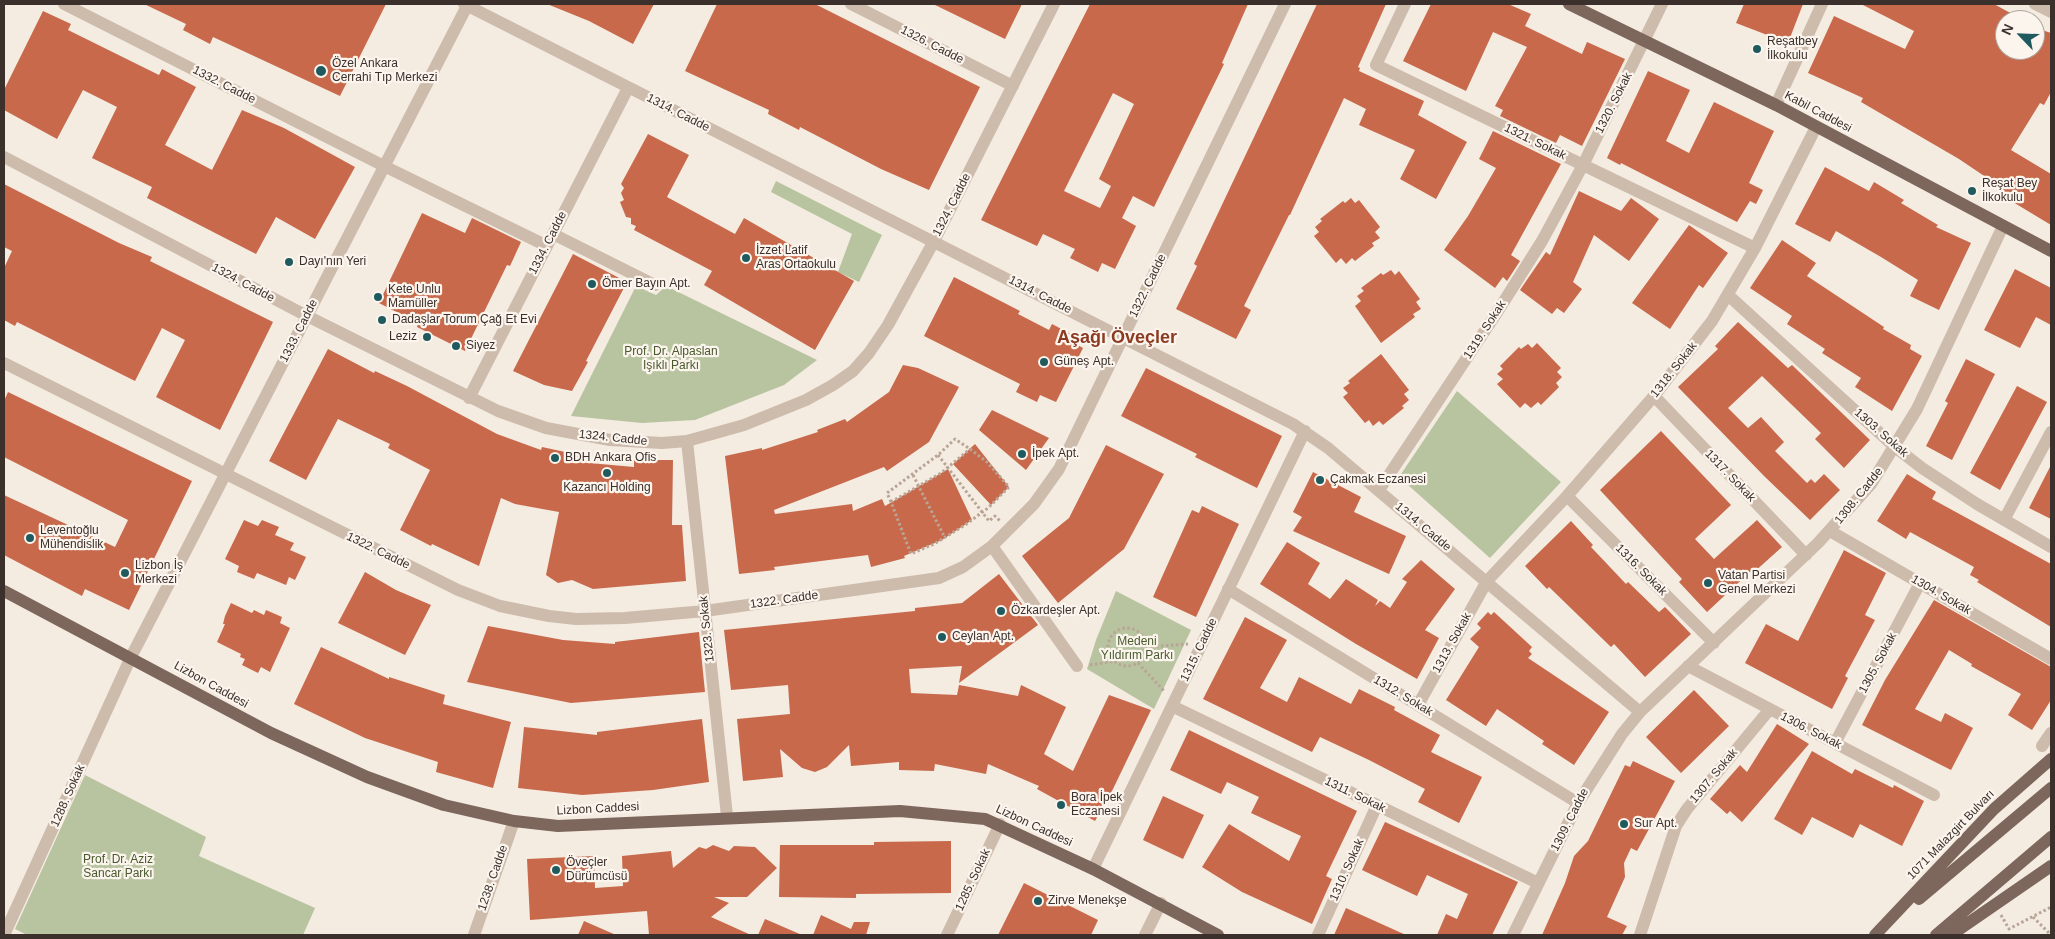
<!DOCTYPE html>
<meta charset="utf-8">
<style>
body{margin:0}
#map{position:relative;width:2055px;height:939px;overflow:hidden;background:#f4ebe1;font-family:Helvetica,sans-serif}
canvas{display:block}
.frame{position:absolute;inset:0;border:5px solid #3b302b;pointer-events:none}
.north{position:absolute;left:1995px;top:10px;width:50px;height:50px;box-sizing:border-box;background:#fbf5ee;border:1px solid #aea6a0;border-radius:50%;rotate:294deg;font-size:14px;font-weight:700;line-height:20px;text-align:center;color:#3b302b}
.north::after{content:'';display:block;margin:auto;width:18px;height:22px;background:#1f5a5e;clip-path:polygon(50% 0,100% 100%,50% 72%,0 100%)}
</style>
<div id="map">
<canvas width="2055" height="939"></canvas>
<div class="frame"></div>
<div class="north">N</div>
</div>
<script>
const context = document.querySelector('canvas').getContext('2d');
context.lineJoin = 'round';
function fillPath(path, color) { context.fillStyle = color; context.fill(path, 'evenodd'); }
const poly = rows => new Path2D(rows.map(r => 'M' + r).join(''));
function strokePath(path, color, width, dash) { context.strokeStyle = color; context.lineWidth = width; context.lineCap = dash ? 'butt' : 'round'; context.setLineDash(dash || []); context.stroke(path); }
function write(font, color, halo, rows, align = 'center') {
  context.font = font + ' Helvetica,sans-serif'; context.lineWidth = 4.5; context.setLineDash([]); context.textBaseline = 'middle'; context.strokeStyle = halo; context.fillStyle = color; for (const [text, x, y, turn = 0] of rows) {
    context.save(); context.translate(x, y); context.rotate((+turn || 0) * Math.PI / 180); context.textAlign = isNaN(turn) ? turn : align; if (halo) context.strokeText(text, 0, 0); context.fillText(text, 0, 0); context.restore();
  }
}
fillPath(poly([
 [776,181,882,235,859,282,838,272,852,234,771,192],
 [636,286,656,295,666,286,817,360,784,385,695,420,642,423,571,416],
 [1457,391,1561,482,1490,558,1399,477],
 [1116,591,1191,630,1154,709,1087,669,1096,640],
 [85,775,206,837,199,856,315,908,303,935,27,935,15,929]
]), '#b8c4a0');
fillPath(poly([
 [144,4,386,4,340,96,213,37,210,44,183,30,186,24],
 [547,4,654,4,633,44,589,21],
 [717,4,815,4,980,87,929,190,881,169,800,127,799,130,768,114,769,110,685,71],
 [933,4,1022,4,1005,39],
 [1090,4,1248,4,1222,63,1224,64,1154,207,1133,196,1122,218,1136,226,1115,269,1102,263,1098,272,1070,258,1075,249,1043,234,1037,246,981,220],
 [1113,93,1134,104,1099,179,1111,186,1100,208,1064,191],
 [1317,4,1386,4,1358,67,1360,68,1359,71,1424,101,1418,115,1467,142,1436,199,1400,179,1415,150,1359,125,1366,109,1344,98,1290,215,1289,215,1244,306,1251,310,1236,339,1176,309,1197,266,1194,264],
 [1431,4,1508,4,1531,14,1525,26,1582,54,1587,42,1625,59,1582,146,1560,135,1556,143,1500,116,1503,110,1495,106,1527,47,1493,32,1466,91,1403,61],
 [1744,4,1803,4,1788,43,1736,23],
 [1861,4,1994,4,2023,20,2005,20,2005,50,2035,50,2035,36,2039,29,2051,33,2051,92,2044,105,2040,103,2011,150,2051,174,2051,225,1998,193,2002,188,1959,159,1861,102,1863,98,1808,73,1834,16,1905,49,1914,31],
 [43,11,71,24,68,30,159,75,162,69,196,87,165,145,212,170,242,110,284,128,355,167,315,239,276,217,256,254,147,198,152,187,92,158,117,107,83,90,57,139,4,110,4,90],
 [1648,71,1690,90,1666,141,1689,153,1714,102,1774,131,1749,183,1763,190,1756,204,1750,201,1737,222,1621,163,1620,165,1607,158],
 [1493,131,1561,164,1511,255,1520,261,1507,281,1503,277,1495,288,1444,250,1468,216,1496,168,1479,159],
 [648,134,689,155,667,197,735,234,744,218,854,281,815,350,704,285,712,271,634,230,636,226,631,224,631,218,626,217,620,202,624,200,621,193,624,188,621,184],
 [1825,167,1869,191,1874,182,1904,200,1901,203,1938,225,1936,227,1971,243,1939,310,1910,296,1918,280,1881,257,1836,231,1830,242,1795,224],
 [4,184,119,243,152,257,150,261,273,322,220,430,156,397,185,340,162,328,135,381,17,322,15,326,4,320,4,268,12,251,4,247],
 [1579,191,1621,211,1631,198,1659,219,1629,261,1594,235,1573,282,1582,289,1564,313,1557,308,1552,314,1520,290,1546,252,1550,255],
 [1351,198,1355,203,1359,200,1380,227,1375,232,1380,238,1372,243,1374,246,1355,261,1352,258,1346,264,1341,258,1336,263,1314,236,1319,232,1315,227,1322,221,1320,219,1343,201,1345,203],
 [422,213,465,233,472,218,521,242,510,266,507,265,465,351,417,327,418,323,379,303],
 [1689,225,1728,253,1703,288,1699,285,1670,329,1632,303],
 [1782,240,1816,263,1807,276,1884,327,1883,329,1911,345,1910,349,1922,356,1892,411,1855,387,1861,378,1822,353,1825,349,1787,324,1792,316,1750,288],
 [573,254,627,282,586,361,588,362,572,391,544,385,513,371],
 [2015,269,2051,288,2051,325,2036,317,2020,348,1984,330],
 [1391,270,1395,275,1399,271,1420,299,1416,302,1421,309,1413,314,1415,317,1381,343,1355,306,1361,301,1357,296,1364,291,1361,288,1381,273,1383,275],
 [954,277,1020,311,1018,314,1049,330,1052,324,1071,334,1068,340,1083,348,1056,402,1040,395,1037,402,1016,392,1020,384,924,336],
 [1738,322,1788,368,1792,365,1870,440,1844,468,1815,439,1821,433,1762,376,1728,408,1748,428,1761,417,1784,442,1775,451,1807,483,1811,479,1815,483,1824,474,1840,490,1810,520,1764,476,1678,387,1718,349,1715,346],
 [1537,343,1561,368,1557,372,1562,377,1556,383,1559,387,1541,405,1538,402,1531,408,1525,403,1520,408,1497,384,1503,379,1497,374,1503,369,1500,366,1519,347,1521,349,1528,344,1532,348],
 [328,349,374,373,375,371,407,386,497,434,541,450,542,447,579,455,578,462,634,467,634,460,673,460,672,525,682,525,686,581,593,589,572,580,558,583,546,575,559,512,515,504,501,498,479,566,432,544,431,546,400,530,430,470,388,448,390,444,338,419,306,480,269,461],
 [1381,354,1409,390,1404,394,1409,400,1402,406,1404,408,1383,425,1379,421,1373,426,1369,420,1365,423,1343,397,1348,393,1343,388,1350,383,1348,381],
 [1966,359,1995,374,1952,460,1926,446,1948,403,1945,401],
 [903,365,918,368,959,387,929,442,887,471,884,467,774,510,775,514,852,504,853,511,882,499,885,506,948,469,972,520,942,540,904,556,905,558,871,567,868,555,774,567,775,570,739,574,725,456,762,448,762,450,818,432,817,430,845,419,847,422,889,392],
 [1146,368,1282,436,1257,488,1195,457,1197,454,1121,416],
 [2017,386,2047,402,2000,490,1970,473],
 [8,392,192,481,129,610,85,589,82,596,4,555,4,495,115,547,128,520,4,457,4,401],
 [992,410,1049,438,1026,470,979,430],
 [1661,431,1731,505,1695,539,1714,559,1757,520,1782,547,1753,573,1751,571,1707,612,1679,582,1682,579,1600,490],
 [975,444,1009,487,991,505,953,464],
 [1106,445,1164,474,1124,549,1058,603,1022,556,1069,518],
 [2051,465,2051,519,2029,508],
 [1313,472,1361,497,1354,512,1406,536,1389,574,1293,531,1302,517,1293,512],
 [1907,474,1936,492,1932,499,2051,564,2051,627,1977,582,1979,580,1970,575,1974,567,1910,532,1906,539,1877,521],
 [1202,506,1239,524,1196,617,1153,597,1192,510,1199,513],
 [244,520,258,526,262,520,279,527,275,535,294,543,290,550,306,557,295,580,289,577,286,585,257,573,254,579,237,572,239,566,225,559],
 [1571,521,1593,545,1591,547,1626,584,1628,582,1659,612,1665,607,1691,634,1645,677,1614,644,1611,647,1549,587,1547,589,1525,566],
 [1287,542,1320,563,1308,584,1330,599,1346,579,1378,600,1375,606,1380,601,1390,608,1407,582,1402,579,1421,560,1455,589,1425,630,1439,638,1417,679,1356,644,1260,584],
 [1844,550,1886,573,1865,615,1875,620,1845,676,1848,678,1832,709,1745,663,1766,624,1798,641],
 [365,572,396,590,431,605,405,655,338,623],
 [999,574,1038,625,959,683,962,666,909,669,911,693,957,695,959,685,1018,696,1021,685,1066,707,1044,754,1073,771,1109,695,1151,710,1113,789,1095,821,1037,789,1039,786,988,764,986,774,935,764,934,771,899,770,899,762,851,766,849,745,827,767,815,772,802,768,780,749,783,777,743,781,737,719,790,714,788,685,731,690,724,630,915,611,915,608,962,603],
 [1934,600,2051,667,2051,700,2032,730,2008,715,2021,694,1971,666,1972,664,1949,650,1915,709,1941,722,1945,713,1973,728,1951,770,1862,725,1885,680],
 [231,603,252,613,254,610,264,615,266,610,282,617,280,623,290,628,270,672,261,667,258,673,242,665,245,659,240,657,241,654,217,642,225,624,223,624,225,616],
 [1488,612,1491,615,1494,612,1532,647,1529,651,1532,654,1528,658,1609,712,1574,765,1542,744,1544,741,1497,709,1486,726,1446,700,1479,647,1470,639,1481,628,1477,624],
 [1245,617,1287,640,1260,688,1287,702,1299,677,1351,704,1359,689,1395,707,1394,710,1440,735,1431,752,1482,777,1459,823,1418,802,1425,789,1369,760,1320,737,1312,752,1203,699],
 [488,626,563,640,615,644,615,642,699,632,705,692,571,703,467,682],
 [321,647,389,679,389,677,445,695,443,704,511,722,493,788,436,772,438,762,365,738,294,704],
 [1694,690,1729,726,1681,773,1646,737],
 [702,719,709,782,653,790,582,795,518,788,524,727,597,735,597,732],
 [1777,724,1809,744,1742,822,1730,811,1727,814,1710,799,1740,765,1747,772],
 [1189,730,1357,811,1326,876,1332,879,1312,924,1242,892,1202,867,1229,824,1289,861,1301,836,1251,813,1259,797,1227,782,1221,794,1170,770],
 [1812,751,1852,774,1855,769,1893,788,1894,785,1924,801,1902,846,1860,824,1853,838,1812,817,1802,835,1774,819],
 [1633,761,1675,781,1637,851,1631,848,1624,863,1625,877,1607,917,1627,926,1622,935,1542,935,1565,883,1574,856,1588,841,1625,765,1630,767],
 [1163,796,1204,815,1183,859,1143,840],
 [1385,822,1518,882,1492,935,1437,935,1446,914,1457,919,1468,894,1427,875,1417,896,1362,870],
 [951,841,951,893,856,894,856,898,779,897,780,845,874,845,874,842],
 [713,845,729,851,734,846,755,847,777,868,747,897,714,897,729,903,711,917,751,935,649,935,647,911,530,920,527,859,594,856,595,888,623,886,622,856,671,851,673,868,699,847,706,849],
 [1024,883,1098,920,1091,935,998,935],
 [1346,908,1406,935,1334,935],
 [821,915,851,929,854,922,870,922,866,935,813,935],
 [765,919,802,935,758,935],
 [584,921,616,935,578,935]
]), '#c8694b');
strokePath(poly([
 [970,449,987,462,1009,487,988,508,965,525,934,544,911,554,891,502,941,473,970,449],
 [938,455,989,521,995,516,1000,521],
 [913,475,945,538],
 [891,502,887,493,938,455,955,439,970,449],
 '1108 647a19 19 0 1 1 38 0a19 19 0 1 1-38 0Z',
 [1146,647,1188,644],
 [1138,663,1165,692],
 [1090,665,1115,661],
 [2001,915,2009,929,2051,907],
 [2033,917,2051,935]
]), '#b9a596', 3, [2.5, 2.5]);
strokePath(poly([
 [64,4,384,166,547,246],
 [464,4,1293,424,1328,448,1640,712],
 [851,4,1013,86],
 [1405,4,1376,65,1755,248],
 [2035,4,2051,12],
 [1776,105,1822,4],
 [4,157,307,316,498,411,546,428,610,440,662,443,687,441,744,425,806,400,833,385,853,371,869,353,888,325,934,241,1054,4],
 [553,234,655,285],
 [1728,295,1895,447,1922,468,1977,504,2051,547],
 [4,363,458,590,500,606,549,616,576,619,625,618,705,611,939,578,963,567,992,546,1034,504,1059,469,1285,4],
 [1654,396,1806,555],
 [469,398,628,88],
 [687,441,727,816],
 [1379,490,1496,314,1542,241,1583,165,1662,4],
 [1567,496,1714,643],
 [2004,520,2051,432],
 [1830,531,2051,659],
 [992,546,1077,666],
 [1228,589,1578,803],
 [1688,666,1934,795],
 [1418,705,1487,581,1567,496,1654,396,1712,321,1755,248,1816,127],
 [1172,706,1538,883],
 [1835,743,1920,583],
 [2042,746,2051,733],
 [1093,869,1305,431],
 [4,935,131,657,468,4],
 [474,935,514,821],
 [947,935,1000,824],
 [1145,935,1161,903],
 [1318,935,1377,805],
 [1513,935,1578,803,1622,734,1640,712,1818,543,1871,484,1917,409,2003,226],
 [1640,935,1676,826,1687,809,1770,709]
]), '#cdbbac', 12);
strokePath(poly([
 [1569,4,1776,105,2051,251],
 [4,591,271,733,367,777,444,805,514,821,558,826,900,811,985,819,1093,869,1218,935],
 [1919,899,2051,788],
 [1875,935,1994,809,2051,759],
 [1936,935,2051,837],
 [1951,935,2051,866]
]), '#7d675c', 12);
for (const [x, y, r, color] of [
 [1757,49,5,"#1f5a5e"],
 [321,71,6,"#1f5a5e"],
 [1972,191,5,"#1f5a5e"],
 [746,258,5,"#1f5a5e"],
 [289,262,5,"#1f5a5e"],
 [592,284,5,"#1f5a5e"],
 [378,297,5,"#1f5a5e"],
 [382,320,5,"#1f5a5e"],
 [427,337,5,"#1f5a5e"],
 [456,346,5,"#1f5a5e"],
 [1044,362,5,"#1f5a5e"],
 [1022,454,5,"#1f5a5e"],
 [555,458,5,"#1f5a5e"],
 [607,473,5,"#1f5a5e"],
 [1320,480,5,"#1f5a5e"],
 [30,538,5,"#1f5a5e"],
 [125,573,5,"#1f5a5e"],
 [1708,583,5,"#1f5a5e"],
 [1001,611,5,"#1f5a5e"],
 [942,637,5,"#1f5a5e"],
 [1061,805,5,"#1f5a5e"],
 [1624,824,5,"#1f5a5e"],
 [556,870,5,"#1f5a5e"],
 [1038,901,5,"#1f5a5e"]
]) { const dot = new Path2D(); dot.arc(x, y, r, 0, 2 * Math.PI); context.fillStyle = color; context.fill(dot); strokePath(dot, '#fbf5ee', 2); }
write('12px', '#3b302b', '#fbf5ee', [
 ["Reşatbey",1767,42],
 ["İlkokulu",1767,56],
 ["Özel Ankara",332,64],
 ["Cerrahi Tıp Merkezi",332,78],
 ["Reşat Bey",1982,184],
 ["İlkokulu",1982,198],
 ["İzzet Latif",756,251],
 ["Aras Ortaokulu",756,265],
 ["Dayı'nın Yeri",299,262],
 ["Ömer Bayın Apt.",602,284],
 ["Kete Unlu",388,290],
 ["Mamüller",388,304],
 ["Dadaşlar Torum Çağ Et Evi",392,320],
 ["Leziz",417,337,"right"],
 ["Siyez",466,346],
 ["Güneş Apt.",1054,362],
 ["İpek Apt.",1032,454],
 ["BDH Ankara Ofis",565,458],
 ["Çakmak Eczanesi",1330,480],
 ["Kazancı Holding",607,488,"center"],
 ["Leventoğlu",40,531],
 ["Mühendislik",40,545],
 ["Lizbon İş",135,566],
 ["Merkezi",135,580],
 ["Vatan Partisi",1718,576],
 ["Genel Merkezi",1718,590],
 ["Özkardeşler Apt.",1011,611],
 ["Ceylan Apt.",952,637],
 ["Bora İpek",1071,798],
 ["Eczanesi",1071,812],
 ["Sur Apt.",1634,824],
 ["Öveçler",566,863],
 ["Dürümcüsü",566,877],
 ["Zirve Menekşe",1048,901]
], 'left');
write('12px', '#3b302b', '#fbf5ee', [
 ["1326. Cadde",932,45,27],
 ["1332. Cadde",224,85,27],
 ["1320. Sokak",1614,103,-63],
 ["Kabil Caddesi",1818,112,28],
 ["1314. Cadde",678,113,27],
 ["1321. Sokak",1535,142,26],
 ["1324. Cadde",952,205,-63],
 ["1334. Cadde",548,243,-63],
 ["1324. Cadde",243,283,28],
 ["1322. Cadde",1148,286,-64],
 ["1314. Cadde",1040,295,27],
 ["1319. Sokak",1485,330,-57],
 ["1333. Cadde",299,331,-63],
 ["1318. Sokak",1674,370,-52],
 ["1303. Sokak",1881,433,41],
 ["1324. Cadde",613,438,6],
 ["1317. Sokak",1730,476,46],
 ["1308. Cadde",1859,496,-51],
 ["1314. Cadde",1423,527,40],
 ["1322. Cadde",378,551,26],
 ["1316. Sokak",1641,570,45],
 ["1304. Sokak",1941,595,30],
 ["1322. Cadde",784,600,-8],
 ["1323. Sokak",707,629,-96],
 ["1313. Sokak",1452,643,-61],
 ["1315. Cadde",1199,650,-64],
 ["1305. Sokak",1878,663,-62],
 ["Lizbon Caddesi",211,685,29],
 ["1312. Sokak",1403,696,31],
 ["1306. Sokak",1811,731,27],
 ["1307. Sokak",1714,776,-50],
 ["1311. Sokak",1355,795,26],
 ["1288. Sokak",68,796,-66],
 ["Lizbon Caddesi",598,809,-3],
 ["1309. Cadde",1570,820,-63],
 ["Lizbon Caddesi",1034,826,25],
 ["1071 Malazgirt Bulvarı",1951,835,-46],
 ["1310. Sokak",1347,870,-66],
 ["1238. Cadde",493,878,-71],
 ["1285. Sokak",973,880,-65]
]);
write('12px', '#4a5a2e', '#fbf5ee', [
 ["Prof. Dr. Alpaslan",671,352],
 ["Işıklı Parkı",671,366],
 ["Medeni",1137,642],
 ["Yıldırım Parkı",1137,656],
 ["Prof. Dr. Aziz",118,860],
 ["Sancar Parkı",118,874]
]);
write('bold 18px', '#8c3b22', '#fbf5ee', [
 ["Aşağı Öveçler",1117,338]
]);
</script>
